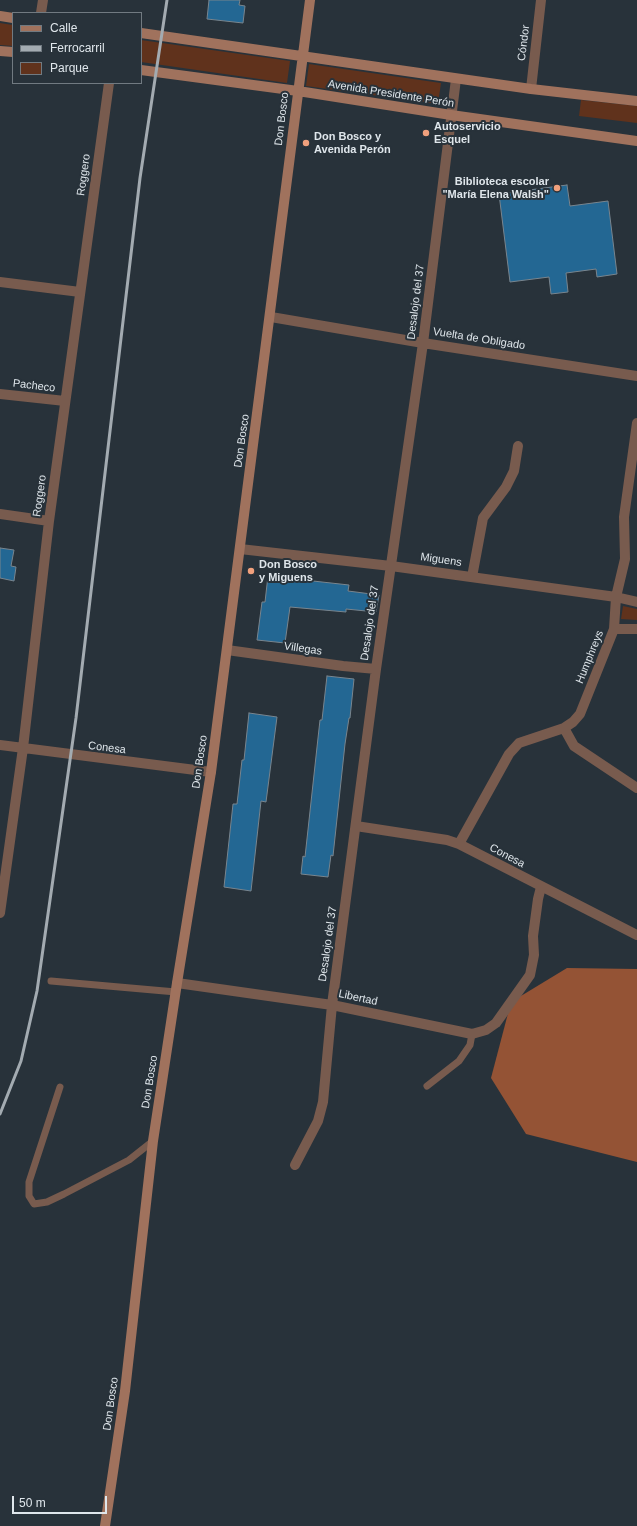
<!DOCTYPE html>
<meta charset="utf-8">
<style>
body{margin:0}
#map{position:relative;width:637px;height:1526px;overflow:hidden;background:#28323a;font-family:Arial,sans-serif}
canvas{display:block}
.legend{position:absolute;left:12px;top:12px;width:130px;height:72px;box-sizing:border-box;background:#28323a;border:1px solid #717a81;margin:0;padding:5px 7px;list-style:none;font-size:12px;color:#dfe6eb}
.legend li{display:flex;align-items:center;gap:8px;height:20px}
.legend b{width:20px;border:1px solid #717a81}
.scale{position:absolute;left:12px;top:1496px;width:95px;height:18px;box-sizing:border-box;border:2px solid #dfe6eb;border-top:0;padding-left:5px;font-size:12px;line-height:14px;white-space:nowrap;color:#dfe6eb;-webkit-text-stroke:3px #28323a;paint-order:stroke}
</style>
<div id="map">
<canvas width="637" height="1526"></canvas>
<ul class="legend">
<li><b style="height:5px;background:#a0725d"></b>Calle</li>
<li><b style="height:5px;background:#a3abb1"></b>Ferrocarril</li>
<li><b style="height:11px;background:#60321c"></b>Parque</li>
</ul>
<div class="scale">50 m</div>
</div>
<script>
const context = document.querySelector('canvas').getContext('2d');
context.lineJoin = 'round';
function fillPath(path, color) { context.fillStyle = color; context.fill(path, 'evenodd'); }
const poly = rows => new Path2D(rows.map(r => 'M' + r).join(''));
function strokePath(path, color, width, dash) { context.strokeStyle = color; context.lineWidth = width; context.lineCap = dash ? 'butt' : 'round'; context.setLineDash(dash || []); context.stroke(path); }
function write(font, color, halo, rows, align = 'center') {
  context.font = font + ' Arial,sans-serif'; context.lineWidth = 4; context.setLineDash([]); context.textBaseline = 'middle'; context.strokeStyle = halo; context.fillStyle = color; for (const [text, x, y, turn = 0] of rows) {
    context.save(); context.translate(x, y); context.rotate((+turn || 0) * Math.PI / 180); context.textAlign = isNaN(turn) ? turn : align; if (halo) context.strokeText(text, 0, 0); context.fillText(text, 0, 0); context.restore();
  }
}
fillPath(poly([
 [0,23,13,25,13,46,0,45],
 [141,40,290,61,287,83,141,62],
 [309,64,441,83,438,104,306,86],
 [581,100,637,106,637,123,579,116],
 [623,606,637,609,637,620,621,619]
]), '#60321c');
fillPath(poly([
 [567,968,637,969,637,1162,526,1134,491,1078,511,1002]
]), '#945335');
const building = poly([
 [209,0,240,0,239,5,245,6,243,23,207,19,209,0],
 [567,185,570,206,608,201,617,274,597,277,596,269,566,273,568,292,551,294,549,277,510,282,499,194,567,185],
 [0,548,14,550,11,566,16,567,14,581,0,578,0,548],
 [268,576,349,585,348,591,379,595,376,612,346,609,346,612,290,607,285,643,257,640,262,602,265,602,268,576],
 [327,676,354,679,350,718,349,718,345,744,333,856,331,855,328,877,301,874,303,856,305,857,318,738,320,720,322,720,327,676],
 [249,713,277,717,266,802,261,801,251,891,224,887,233,804,237,804,242,760,244,760,249,713]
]);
fillPath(building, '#236793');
strokePath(building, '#79858e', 1);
strokePath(poly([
 [51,981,176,992],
 [427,1086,459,1061,470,1045,472,1034],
 [60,1087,29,1182,29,1196,34,1204,47,1202,64,1194,129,1160,153,1141]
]), '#785b4e', 7);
strokePath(poly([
 [41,13,43,0],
 [531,89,541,0],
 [0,282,80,292],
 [271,317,423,343,637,376],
 [0,394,65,401],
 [0,514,49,521],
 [240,549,391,566,616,597,637,602],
 [472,577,483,518,506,487,514,471,518,446],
 [614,629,637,629],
 [227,650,343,666,376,669],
 [564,728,574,746,637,788],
 [0,745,211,772],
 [356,826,447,840,459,844,637,935],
 [459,844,509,754,519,743,564,728,573,722,580,714,614,629,616,597,625,559,624,517,637,423],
 [0,913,23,748,49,521,109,83],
 [177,983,332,1005,472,1034,486,1030,496,1023,530,975,534,955,533,936,538,899,541,887],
 [295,1165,318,1121,323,1102,332,1005,376,669,423,343,456,79]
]), '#785b4e', 10);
strokePath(poly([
 [0,16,13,18],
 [141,33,531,89,637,101],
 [0,51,13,52],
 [141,70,298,91,451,115,637,141],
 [105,1526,125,1391,153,1141,177,983,211,772,310,0]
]), '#a0725d', 10);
strokePath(poly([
 [0,1114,21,1061,37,991,76,718,140,178,167,0]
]), '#a3abb1', 3);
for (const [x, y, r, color] of [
 [426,133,4,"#f1a17d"],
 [306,143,4,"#f1a17d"],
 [557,188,4,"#f1a17d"],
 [251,571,4,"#f1a17d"]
]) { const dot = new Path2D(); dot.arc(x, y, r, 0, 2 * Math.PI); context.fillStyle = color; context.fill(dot); strokePath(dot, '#28323a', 1.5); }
write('11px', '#dfe6eb', '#28323a', [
 ["Cóndor",524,43,-83],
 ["Avenida Presidente Perón",391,94,9],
 ["Don Bosco",282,119,-83],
 ["Roggero",84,175,-82],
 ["Desalojo del 37",416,302,-83],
 ["Vuelta de Obligado",479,339,9],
 ["Pacheco",34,386,7],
 ["Don Bosco",242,441,-82],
 ["Roggero",40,496,-82],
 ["Miguens",441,560,8],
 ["Desalojo del 37",370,623,-82],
 ["Villegas",303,649,8],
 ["Humphreys",590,657,-68],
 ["Conesa",107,748,7],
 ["Don Bosco",200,762,-82],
 ["Conesa",507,856,28],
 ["Desalojo del 37",328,944,-82],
 ["Libertad",358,998,12],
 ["Don Bosco",150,1082,-81],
 ["Don Bosco",111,1404,-82]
]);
write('bold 11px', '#dfe6eb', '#28323a', [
 ["Autoservicio",434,127],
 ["Esquel",434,140],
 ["Don Bosco y",314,137],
 ["Avenida Perón",314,150],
 ["Biblioteca escolar",549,182,"right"],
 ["\"María Elena Walsh\"",549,195,"right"],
 ["Don Bosco",259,565],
 ["y Miguens",259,578]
], 'left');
</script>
